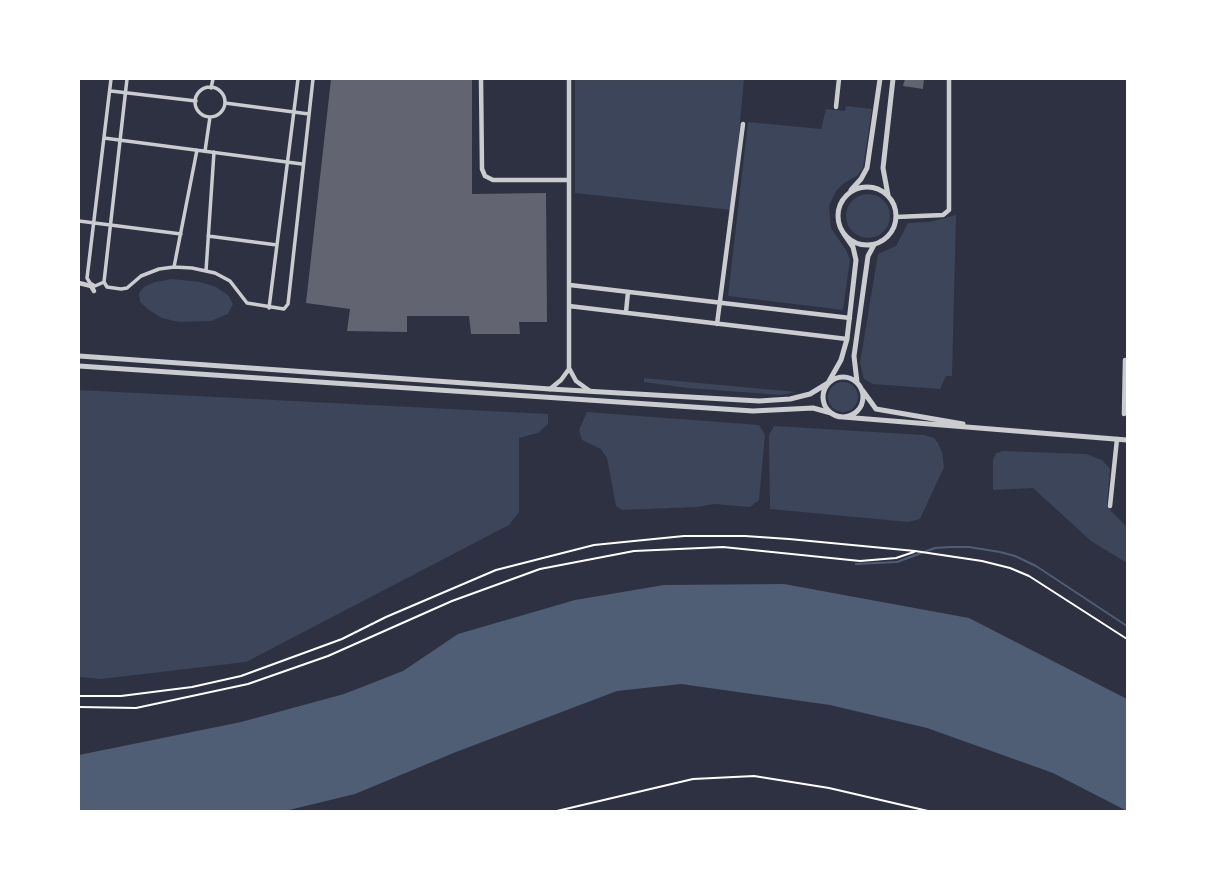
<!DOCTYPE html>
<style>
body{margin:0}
#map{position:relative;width:1206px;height:890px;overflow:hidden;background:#2d3142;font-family:"DejaVu Sans",sans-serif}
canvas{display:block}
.frame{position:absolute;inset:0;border:80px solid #fff;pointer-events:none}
</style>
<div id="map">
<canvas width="1206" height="890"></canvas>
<div class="frame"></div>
</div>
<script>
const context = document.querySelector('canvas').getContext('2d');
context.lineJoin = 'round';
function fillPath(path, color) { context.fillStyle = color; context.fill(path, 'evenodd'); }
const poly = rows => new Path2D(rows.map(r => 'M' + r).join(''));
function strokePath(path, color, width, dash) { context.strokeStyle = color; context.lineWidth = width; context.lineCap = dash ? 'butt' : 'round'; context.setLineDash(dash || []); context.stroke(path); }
fillPath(poly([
 [575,79,744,79,732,210,575,193],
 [846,106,872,109,863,168,857,176,844,183,836,191,829,206,831,228,846,250,850,260,843,310,728,296,748,122,821,129,826,109,845,111],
 '846 216a22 22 0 1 1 44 0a22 22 0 1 1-44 0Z',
 [956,215,952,376,946,376,940,389,873,384,864,379,860,363,878,254,896,246,908,223,930,222],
 [172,279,200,282,216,287,228,295,233,304,228,314,211,321,179,322,162,318,149,310,140,302,139,293,144,287,155,282],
 [644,378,797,392,780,395,688,388,644,382],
 '828 397a15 15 0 1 1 30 0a15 15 0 1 1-30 0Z',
 [79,390,548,414,548,424,538,433,519,438,519,512,509,525,246,662,101,679,79,677],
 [587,412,759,425,765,435,759,500,750,507,714,504,698,507,622,510,616,506,607,458,601,449,582,440,579,430],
 [774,426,924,435,934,438,938,443,942,452,944,467,920,519,908,522,770,509,769,435],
 [1003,451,1086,454,1102,460,1110,469,1107,505,1111,511,1127,527,1127,563,1091,541,1033,488,993,490,993,460,996,453]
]), '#3c4559');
fillPath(poly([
 [784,584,969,618,1127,699,1127,811,1053,773,927,728,830,705,681,684,617,691,456,752,355,794,285,811,79,811,79,755,241,722,344,694,403,671,458,634,575,600,664,585]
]), '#4f5d75');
strokePath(poly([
 [856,564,897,562,935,548,950,547,969,547,1000,552,1015,556,1036,566,1127,626]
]), '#4f5d75', 2);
fillPath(poly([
 [331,79,472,79,472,194,546,193,547,322,519,322,520,334,471,334,469,316,407,316,407,332,347,331,350,309,306,303],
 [905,79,924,79,923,89,903,86]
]), '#626471');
strokePath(poly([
 [79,696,121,696,192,687,241,676,342,639,386,617,496,570,594,545,684,536,745,536,789,539,915,551,982,561,1010,568,1029,576,1127,639],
 [79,707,136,708,248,684,328,656,452,601,540,569,634,551,723,547,860,561,896,558,914,552],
 [557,811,693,779,754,776,829,788,928,811]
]), '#fff', 2);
strokePath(poly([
 '195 102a15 15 0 1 1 30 0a15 15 0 1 1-30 0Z',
 [211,88,213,79],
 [111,91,196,101],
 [225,103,309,114],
 [104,138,302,164],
 [205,151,210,117],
 [79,221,181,234],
 [208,236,277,245],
 [174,267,197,150],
 [206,271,214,152],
 [104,282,107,287,121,289,127,288,141,276,159,269,174,267,192,268,215,273,230,281,247,303,284,309,288,304,313,79],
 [104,282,95,286,90,283,87,278,111,79],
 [104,282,127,79],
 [269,308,298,79]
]), '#caccd0', 3.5);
strokePath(poly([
 [481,79,482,169,485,176,493,180,569,180],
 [569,79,569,368,576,381,590,391],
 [836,107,839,79],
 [896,217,943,215,949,210,949,79],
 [79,283,91,286,94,291],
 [570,285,850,318],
 [569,306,847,339],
 [626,312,628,292],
 [717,324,743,124],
 [550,389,561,380,569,369],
 [1124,414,1125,360],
 [1110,506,1117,439]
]), '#caccd0', 4.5);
strokePath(poly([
 '838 216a29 29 0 1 1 58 0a29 29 0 1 1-58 0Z',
 [851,190,861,179,867,168,880,79],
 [888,195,883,168,893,79],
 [79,356,550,389,759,401,790,399,810,394,828,383,841,360,847,339,856,260,853,247,844,234],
 [79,366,753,411,813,408,831,413],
 '823 397a20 20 0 1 1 40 0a20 20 0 1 1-40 0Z',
 [857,382,854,356,868,256,874,245],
 [863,391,876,409,963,424],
 [843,417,1127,440]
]), '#caccd0', 5);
</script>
